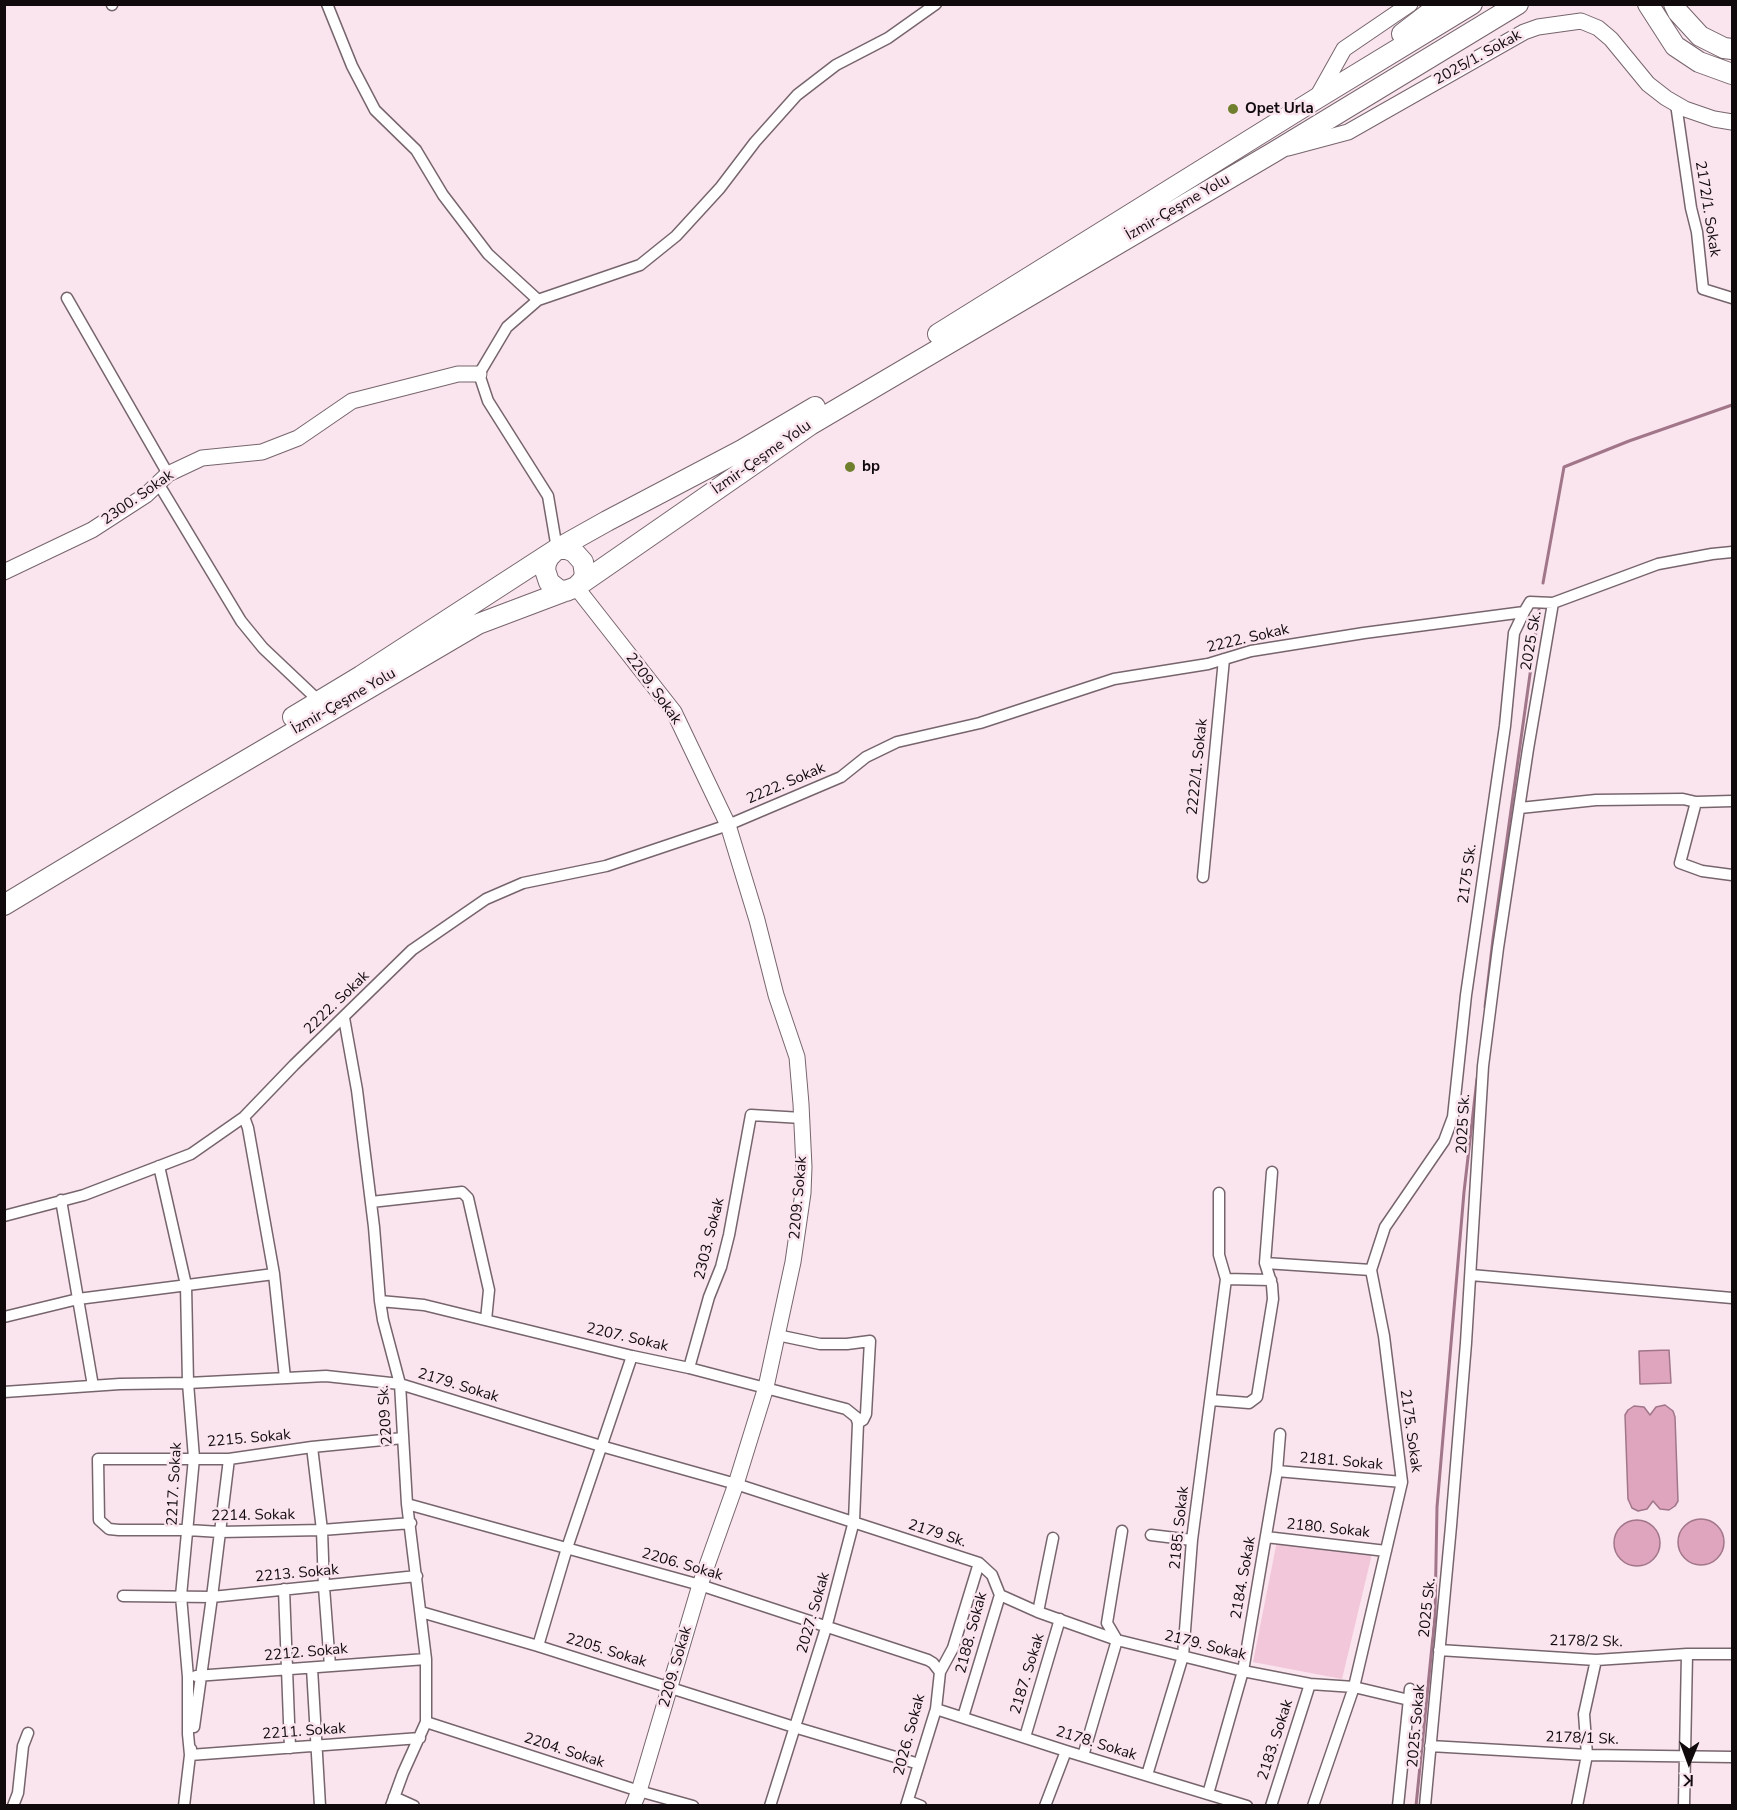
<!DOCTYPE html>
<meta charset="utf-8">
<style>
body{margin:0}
#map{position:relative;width:1737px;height:1810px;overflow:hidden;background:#fae4ed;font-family:"Nunito Sans",sans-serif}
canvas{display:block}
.frame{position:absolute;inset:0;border:6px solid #100a0d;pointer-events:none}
.north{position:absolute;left:1659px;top:1732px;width:60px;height:60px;-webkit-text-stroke:4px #fae4ed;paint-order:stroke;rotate:181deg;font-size:16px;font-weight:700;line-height:24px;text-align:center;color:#100a0d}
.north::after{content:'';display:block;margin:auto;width:21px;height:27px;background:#100a0d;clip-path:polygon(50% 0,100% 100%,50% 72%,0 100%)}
</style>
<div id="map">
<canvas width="1737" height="1810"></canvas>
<div class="frame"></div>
<div class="north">K</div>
</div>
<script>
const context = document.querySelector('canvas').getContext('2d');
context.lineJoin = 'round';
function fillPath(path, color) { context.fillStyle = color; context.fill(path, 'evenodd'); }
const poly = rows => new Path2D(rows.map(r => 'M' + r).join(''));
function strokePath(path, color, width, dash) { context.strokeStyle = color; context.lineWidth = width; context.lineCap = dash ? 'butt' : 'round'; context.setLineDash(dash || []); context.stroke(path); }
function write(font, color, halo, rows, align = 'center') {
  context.font = font + ' "Nunito Sans",sans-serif'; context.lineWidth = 5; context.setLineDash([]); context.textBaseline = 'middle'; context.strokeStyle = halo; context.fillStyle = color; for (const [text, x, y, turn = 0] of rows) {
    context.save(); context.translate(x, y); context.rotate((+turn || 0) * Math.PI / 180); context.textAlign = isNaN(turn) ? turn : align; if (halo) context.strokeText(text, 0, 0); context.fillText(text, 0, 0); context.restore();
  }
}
fillPath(poly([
 [1277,1541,1372,1554,1342,1679,1253,1662]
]), '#f2c7d9');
const water = poly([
 [1669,1350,1671,1383,1640,1384,1639,1351,1669,1350],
 [1665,1405,1673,1411,1675,1417,1678,1501,1675,1506,1669,1510,1660,1509,1653,1501,1647,1509,1638,1511,1632,1508,1628,1499,1625,1415,1628,1410,1634,1406,1644,1407,1650,1415,1656,1407,1665,1405],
 '1678 1542a23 23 0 1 1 46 0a23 23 0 1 1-46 0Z',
 '1614 1543a23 23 0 1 1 46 0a23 23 0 1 1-46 0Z'
]);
fillPath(water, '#dfa5be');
strokePath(water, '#a17689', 1.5);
strokePath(poly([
 [1543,583,1564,467,1629,441,1732,405],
 [1485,1007,1493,939,1539,610],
 [1416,1806,1435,1616,1437,1507,1464,1192,1477,1079]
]), '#a17689', 3);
const street = poly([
 [327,4,352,66,375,110,416,150,443,195,488,254,538,300],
 [112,5,112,4],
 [1676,104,1691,208,1697,232,1703,289,1732,298],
 [67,298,168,474],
 [158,483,241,621,263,648,319,701],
 [557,549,548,496,488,401,479,374,507,327,538,300,640,265,676,236,720,188,755,142,797,95,836,65,888,38,936,4],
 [1696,802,1732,801],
 [1520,808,1596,800,1683,799,1696,802,1680,863,1702,871,1732,875],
 [1203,877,1224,659],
 [344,1018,357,1090,374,1227,380,1301,383,1320,400,1384,407,1504,426,1659,426,1722,403,1773,391,1806],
 [159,1166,186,1285,188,1383,194,1458,181,1596,188,1677,188,1734,190,1755,184,1806],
 [61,1200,93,1386],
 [371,1202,462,1192,468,1198,489,1290,486,1320],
 [4,1216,84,1195,191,1154,244,1117,294,1065,412,950,486,899,523,883,606,866,728,825,841,777,866,757,897,742,980,723,1114,679,1208,664,1251,651,1364,633,1524,612,1530,602,1553,603,1658,564,1712,554,1732,552],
 [1265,1263,1272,1172],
 [274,1274,285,1378],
 [1471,1275,1732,1298],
 [1226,1279,1271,1280],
 [380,1301,424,1305,632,1356,689,1368,846,1409,856,1417,858,1423,854,1521,826,1628,770,1806],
 [4,1317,78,1299,274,1274,248,1128,244,1117],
 [777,1335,820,1344,847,1344,870,1341,866,1414,863,1420,858,1423],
 [689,1368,709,1297,721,1267,729,1235,751,1115,802,1118],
 [4,1392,120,1384,188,1383,326,1376,400,1384,601,1446,736,1484,979,1563,992,1575,1000,1595,963,1717],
 [1211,1400,1249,1403,1257,1397,1273,1299,1272,1285,1265,1263,1371,1270],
 [403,1438,312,1447,229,1459,98,1459,99,1520,109,1529,119,1530,188,1530,220,1532,322,1530,411,1523],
 [312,1447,322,1530,324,1587,330,1666],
 [1277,1471,1402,1482],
 [407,1504,700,1585,928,1660,933,1663,940,1672],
 [1151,1535,1192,1540],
 [1266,1537,1386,1551],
 [284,1589,290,1748],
 [1000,1595,1038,1612,1117,1640,1243,1671,1310,1684,1354,1687,1409,1700],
 [123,1596,212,1597,417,1576],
 [421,1612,538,1646,794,1727,919,1764],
 [1038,1612,1053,1538],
 [538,1646,567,1548,632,1356],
 [1439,1650,1596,1660,1687,1654,1732,1654],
 [312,1668,320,1806],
 [196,1676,426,1659],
 [936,1709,1066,1751,1247,1806],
 [426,1722,639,1791,693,1806],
 [194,1727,212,1597,229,1459],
 [1025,1737,1060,1619],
 [1430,1746,1587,1755,1732,1757],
 [191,1749,190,1755,420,1738],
 [1083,1756,1117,1640,1107,1623,1122,1531],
 [1147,1775,1183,1656,1192,1540,1226,1279,1219,1255,1219,1193],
 [1208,1794,1243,1671,1277,1471,1280,1434],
 [394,1797,414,1806],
 [908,1801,921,1806],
 [13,1806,18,1793,23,1746,28,1733],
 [906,1806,936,1709,940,1672,953,1648,979,1563],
 [1045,1806,1066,1751],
 [1271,1806,1310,1684],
 [1313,1806,1354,1687,1402,1482,1384,1336,1371,1270,1385,1227,1444,1141,1453,1117,1466,995,1505,726,1514,633,1524,612],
 [1398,1806,1410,1689],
 [1425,1806,1451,1526,1466,1343,1483,1066,1498,948,1528,749,1553,603],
 [1577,1806,1587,1755,1584,1714,1596,1660],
 [1684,1806,1687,1654]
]);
const secondary = poly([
 [1316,99,1344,49,1410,4],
 [1288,148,1348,132,1524,32,1538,27,1581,21,1598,28,1611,39,1648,84,1666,98,1685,109,1714,119,1732,122],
 [4,572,92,530,146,495,168,474,202,458,262,452,298,438,352,401,458,374,479,374],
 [576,587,674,712,728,825,757,920,776,995,797,1057,801,1104,804,1167,803,1193,793,1262,766,1387,736,1484,700,1585,639,1791,633,1806]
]);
const highway = poly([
 [1648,4,1675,46,1699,62,1732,74],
 [1674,4,1678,12,1700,36,1724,48,1732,49],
 [1402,34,1441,4],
 [938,334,1316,99,1472,4],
 [557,549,567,549,574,552,583,562,585,575,582,581,576,587,566,591,559,590,549,582,545,570,546,563,549,557,557,549],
 [293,717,361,676,557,549,607,521,742,450,815,407],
 [4,905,180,799,478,624,576,587,810,425,1274,152,1518,4]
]);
strokePath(street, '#77656d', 13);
strokePath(secondary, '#77656d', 17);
strokePath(highway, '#77656d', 22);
strokePath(street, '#fff', 10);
strokePath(secondary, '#fff', 15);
strokePath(highway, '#fff', 20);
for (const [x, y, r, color] of [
 [1233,109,6,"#6f7f2e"],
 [850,467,6,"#6f7f2e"]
]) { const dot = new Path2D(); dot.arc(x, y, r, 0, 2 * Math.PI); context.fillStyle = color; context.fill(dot); strokePath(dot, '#fae4ed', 2); }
write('15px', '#100a0d', '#fae4ed', [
 ["2025/1. Sokak",1478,58,-29],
 ["İzmir-Çeşme Yolu",1178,208,-30],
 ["2172/1. Sokak",1707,209,81],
 ["İzmir-Çeşme Yolu",762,458,-35],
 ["2300. Sokak",138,498,-35],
 ["2222. Sokak",1248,639,-13],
 ["2025 Sk.",1532,641,-80],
 ["2209. Sokak",653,689,54],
 ["İzmir-Çeşme Yolu",344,702,-30],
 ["2222/1. Sokak",1198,767,-84],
 ["2222. Sokak",786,784,-23],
 ["2175 Sk.",1468,874,-82],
 ["2222. Sokak",337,1003,-44],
 ["2025 Sk.",1464,1124,-87],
 ["2209. Sokak",799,1198,-85],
 ["2303. Sokak",710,1239,-76],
 ["2207. Sokak",627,1338,13],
 ["2179. Sokak",458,1386,17],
 ["2209 Sk.",386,1415,-94],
 ["2175. Sokak",1410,1431,82],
 ["2215. Sokak",249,1439,-5],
 ["2181. Sokak",1341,1462,5],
 ["2217. Sokak",175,1484,-87],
 ["2214. Sokak",253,1516,-1],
 ["2185. Sokak",1180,1528,-84],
 ["2180. Sokak",1328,1529,6],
 ["2179 Sk.",937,1534,18],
 ["2206. Sokak",682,1565,16],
 ["2213. Sokak",297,1574,-5],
 ["2184. Sokak",1244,1578,-80],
 ["2025 Sk.",1428,1608,-84],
 ["2027. Sokak",814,1613,-74],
 ["2188. Sokak",972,1633,-75],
 ["2178/2 Sk.",1586,1642,1],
 ["2179. Sokak",1205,1646,14],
 ["2205. Sokak",606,1651,17],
 ["2212. Sokak",306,1653,-5],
 ["2209. Sokak",676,1667,-74],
 ["2187. Sokak",1028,1674,-73],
 ["2025. Sokak",1417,1726,-85],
 ["2211. Sokak",304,1732,-4],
 ["2026. Sokak",910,1735,-75],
 ["2178/1 Sk.",1582,1739,2],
 ["2183. Sokak",1276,1740,-72],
 ["2178. Sokak",1096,1744,17],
 ["2204. Sokak",564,1751,18]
]);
write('bold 15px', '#100a0d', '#fae4ed', [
 ["Opet Urla",1245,109],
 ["bp",862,467]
], 'left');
</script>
